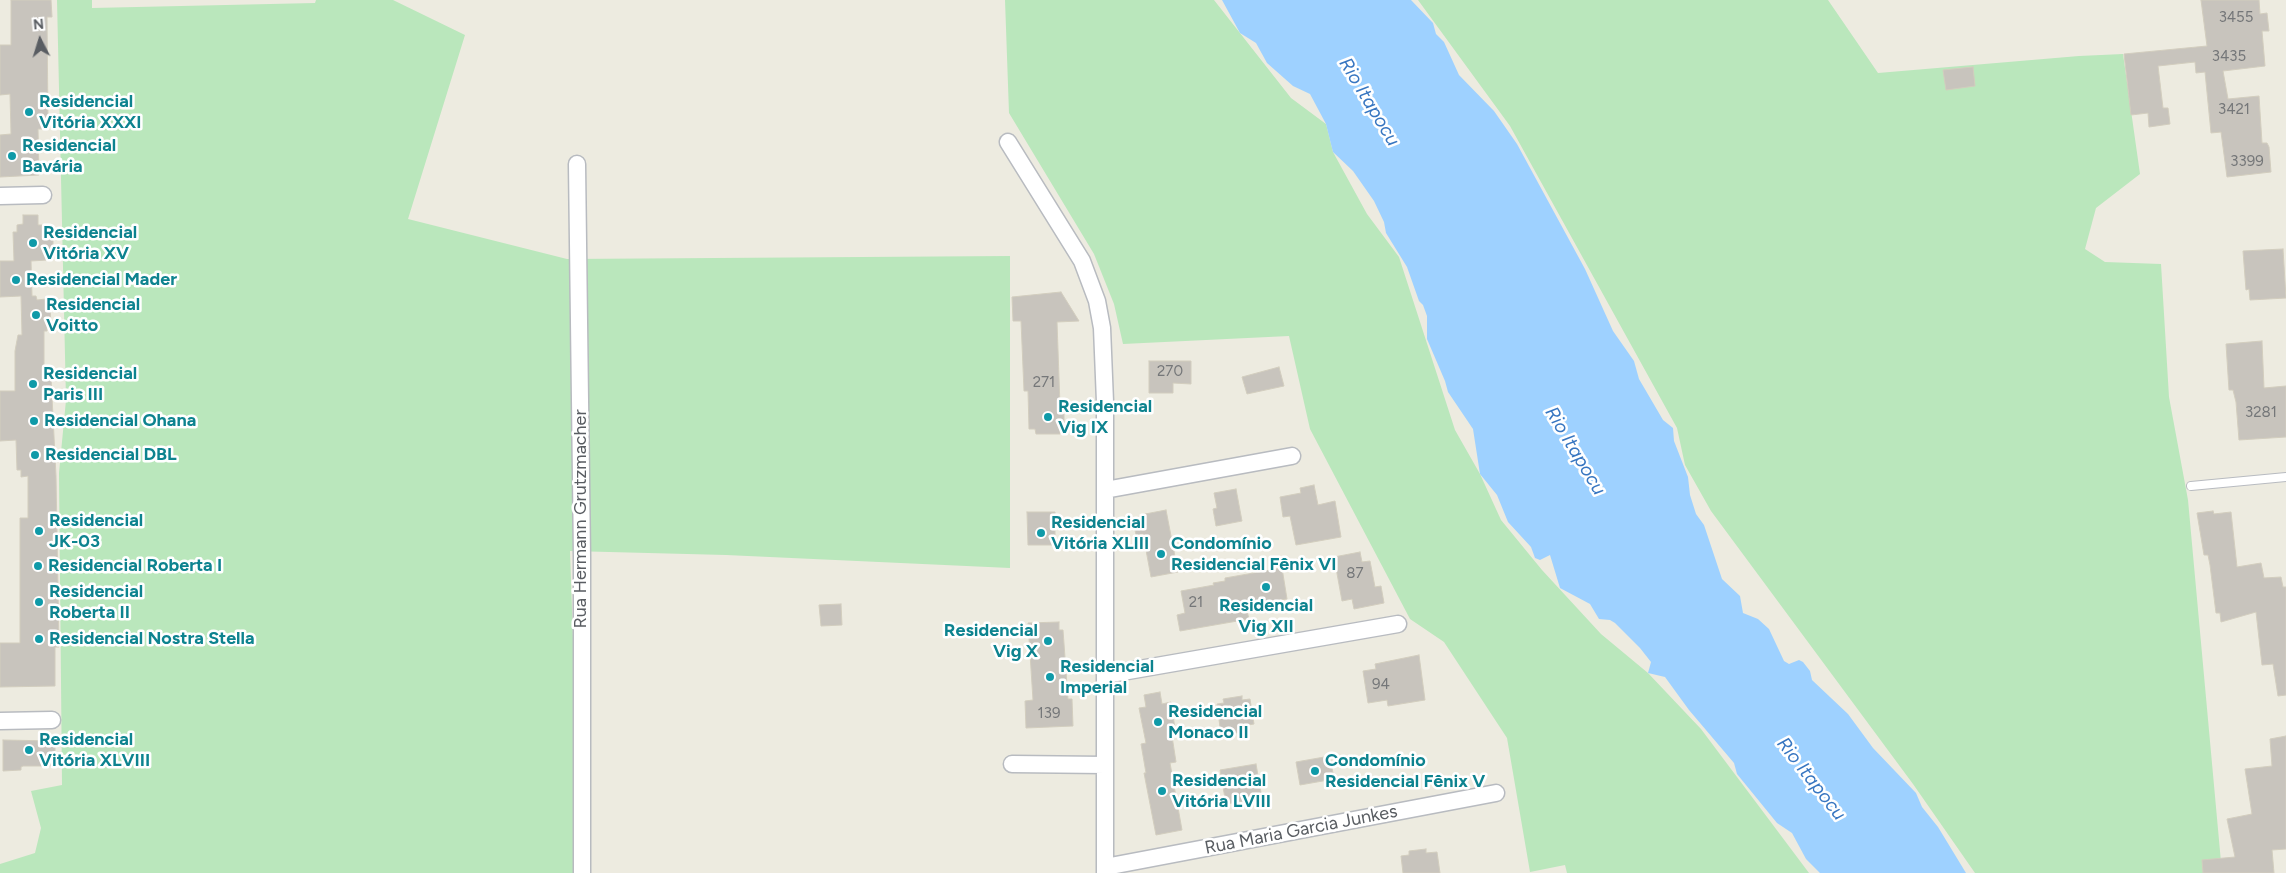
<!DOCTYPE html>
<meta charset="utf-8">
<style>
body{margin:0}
#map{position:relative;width:2286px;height:873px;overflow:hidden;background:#edebe0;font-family:Figtree,sans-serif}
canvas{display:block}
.north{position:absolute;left:15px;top:15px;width:50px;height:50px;-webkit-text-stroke:4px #fff;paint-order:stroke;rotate:355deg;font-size:14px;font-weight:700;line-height:20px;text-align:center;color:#595d62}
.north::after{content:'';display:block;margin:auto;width:18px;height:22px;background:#595d62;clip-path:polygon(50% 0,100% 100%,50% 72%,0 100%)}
</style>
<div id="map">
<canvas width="2286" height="873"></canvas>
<div class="north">N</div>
</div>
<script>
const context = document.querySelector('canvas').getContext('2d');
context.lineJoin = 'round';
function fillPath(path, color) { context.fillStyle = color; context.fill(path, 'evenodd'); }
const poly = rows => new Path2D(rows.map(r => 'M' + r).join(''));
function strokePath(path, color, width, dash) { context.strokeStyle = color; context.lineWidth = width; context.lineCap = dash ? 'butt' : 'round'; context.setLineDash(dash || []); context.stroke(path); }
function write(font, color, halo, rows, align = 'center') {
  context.font = font + ' Figtree,sans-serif'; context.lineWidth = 5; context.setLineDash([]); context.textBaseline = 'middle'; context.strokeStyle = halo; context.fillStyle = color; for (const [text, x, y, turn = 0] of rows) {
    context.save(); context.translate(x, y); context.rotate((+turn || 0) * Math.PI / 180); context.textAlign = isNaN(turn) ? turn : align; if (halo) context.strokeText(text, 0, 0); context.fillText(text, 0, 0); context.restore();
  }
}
fillPath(poly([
 [57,0,92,0,92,8,315,3,316,0,393,0,465,35,408,219,567,259,1010,256,1010,568,726,555,570,551,581,873,0,873,0,864,35,853,41,828,31,791,62,785,59,473,66,400],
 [1005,0,1214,0,1291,98,1326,124,1333,152,1367,214,1399,257,1455,430,1480,474,1501,520,1542,570,1601,634,1648,673,1701,729,1809,873,1567,873,1565,865,1530,872,1507,738,1444,642,1410,619,1310,429,1289,336,1123,344,1114,304,1094,254,1009,113],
 [1418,0,1828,0,1878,73,2079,56,2123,54,2140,174,2096,208,2085,249,2105,262,2161,264,2169,397,2188,500,2222,873,1975,873,1913,784,1711,511,1685,465,1677,428,1510,126]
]), '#bae7bc');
fillPath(poly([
 [1222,0,1411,0,1433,23,1436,34,1444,42,1459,75,1494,111,1517,144,1585,269,1613,331,1634,361,1639,379,1663,420,1673,428,1674,441,1688,477,1690,495,1696,514,1704,525,1722,579,1740,596,1743,613,1758,619,1769,629,1784,661,1789,664,1799,660,1803,662,1810,671,1812,680,1848,714,1873,748,1916,793,1922,807,1938,827,1966,873,1820,873,1806,859,1792,833,1777,823,1737,774,1734,763,1689,710,1665,677,1648,673,1651,662,1640,648,1615,623,1610,620,1599,619,1590,604,1560,588,1550,555,1540,560,1535,558,1531,547,1508,522,1497,495,1480,474,1473,429,1448,392,1445,381,1427,339,1427,316,1423,305,1419,301,1407,267,1386,233,1384,222,1374,201,1353,171,1333,152,1326,124,1310,94,1293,86,1267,63,1256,43,1240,33]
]), '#9ed1ff');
const building = poly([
 [11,0,51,0,52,17,47,17,48,123,43,123,43,129,38,129,39,175,0,177,0,135,11,134,10,94,0,95,0,45,11,45,11,0],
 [2201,0,2259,0,2260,14,2267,13,2269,31,2262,31,2265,66,2223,71,2228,99,2259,96,2262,143,2267,143,2269,147,2271,172,2227,177,2221,132,2211,133,2205,72,2196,73,2195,62,2158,66,2163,108,2168,108,2170,124,2149,127,2148,113,2131,115,2124,54,2207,46,2201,0],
 [1973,67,1975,86,1946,90,1943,70,1973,67],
 [23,215,38,215,38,225,48,225,48,233,53,233,53,254,50,254,47,260,31,261,32,296,36,296,37,300,46,299,47,303,50,303,51,327,47,327,47,331,44,331,44,370,47,370,47,377,51,377,56,476,59,647,55,647,55,686,0,687,0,643,20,643,20,518,28,518,28,476,21,477,21,470,17,470,16,440,0,441,0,391,15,391,15,351,18,335,22,335,21,296,0,297,0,261,14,261,13,232,17,232,17,225,23,224,23,215],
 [2283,249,2286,298,2250,300,2249,289,2246,290,2243,251,2283,249],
 [1061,292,1079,321,1057,322,1060,406,1064,406,1064,424,1060,424,1060,434,1036,434,1035,429,1029,429,1028,391,1024,391,1021,321,1013,321,1012,297,1061,292],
 [2262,341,2264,388,2286,386,2286,437,2239,440,2236,402,2233,390,2229,390,2226,344,2262,341],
 [1149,361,1191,361,1191,384,1173,383,1173,393,1149,393,1149,361],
 [1279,367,1284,386,1247,394,1242,377,1279,367],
 [1314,485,1318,505,1335,501,1341,537,1296,545,1290,516,1283,517,1280,497,1301,493,1300,488,1314,485],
 [1236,489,1242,521,1216,526,1213,509,1217,508,1214,493,1236,489],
 [1166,510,1178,572,1151,577,1143,534,1136,535,1133,520,1140,519,1140,515,1166,510],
 [2213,511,2214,514,2231,512,2237,567,2261,563,2264,578,2281,577,2283,587,2286,587,2286,695,2278,696,2273,664,2262,665,2256,612,2221,622,2220,613,2216,613,2210,565,2208,555,2204,555,2197,513,2213,511],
 [1027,512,1055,512,1055,545,1028,545,1027,512],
 [1360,552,1362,562,1370,561,1375,587,1381,586,1384,603,1354,609,1352,599,1342,601,1334,557,1360,552],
 [1282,568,1287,599,1280,600,1281,604,1247,611,1249,619,1180,631,1177,615,1185,613,1181,591,1214,585,1213,583,1225,581,1225,578,1282,568],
 [841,604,842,625,821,626,819,605,841,604],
 [1059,622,1059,630,1063,630,1068,699,1072,699,1073,726,1026,728,1025,701,1033,700,1028,623,1059,622],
 [1419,655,1425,700,1388,706,1387,700,1368,703,1363,671,1376,669,1375,664,1419,655],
 [1160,692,1162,704,1171,702,1176,735,1172,736,1176,762,1170,763,1182,830,1156,835,1144,773,1146,773,1141,744,1146,743,1139,708,1146,707,1144,695,1160,692],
 [1242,696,1242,700,1250,699,1254,724,1248,725,1249,731,1221,735,1217,704,1224,703,1223,699,1242,696],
 [2286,736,2286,849,2272,850,2274,873,2203,873,2202,860,2235,857,2227,819,2252,814,2245,769,2272,766,2270,739,2286,736],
 [3,740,55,741,55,766,23,766,21,767,21,770,3,771,3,740],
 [1330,756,1334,779,1300,785,1296,762,1330,756],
 [1256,764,1262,798,1226,804,1220,770,1256,764],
 [1426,849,1426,853,1437,852,1440,873,1403,873,1401,856,1409,855,1409,851,1426,849]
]);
fillPath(building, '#c8c4bd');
strokePath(building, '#d2cdbe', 1);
const lane = poly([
 [2191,486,2286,477]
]);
const street = poly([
 [1008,142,1082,261,1097,301,1102,328,1105,402,1105,873],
 [577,164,582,557,582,873],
 [0,196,43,195],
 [1105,490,1292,456],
 [1105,675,1398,624],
 [0,721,52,720],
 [1012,764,1105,765],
 [1105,867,1496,793]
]);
strokePath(lane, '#b8bbc0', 10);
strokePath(street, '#b8bbc0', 19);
strokePath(lane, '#fff', 8);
strokePath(street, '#fff', 16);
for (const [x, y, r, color] of [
 [29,112,5,"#0f9aa8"],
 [12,156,5,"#0f9aa8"],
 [33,243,5,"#0f9aa8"],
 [16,280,5,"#0f9aa8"],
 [36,315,5,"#0f9aa8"],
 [33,384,5,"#0f9aa8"],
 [1048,417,5,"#0f9aa8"],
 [34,421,5,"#0f9aa8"],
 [35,455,5,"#0f9aa8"],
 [39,531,5,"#0f9aa8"],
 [1041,533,5,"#0f9aa8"],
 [1161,554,5,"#0f9aa8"],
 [38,566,5,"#0f9aa8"],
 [1266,587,5,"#0f9aa8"],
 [39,602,5,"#0f9aa8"],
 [39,639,5,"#0f9aa8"],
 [1048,641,5,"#0f9aa8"],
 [1050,677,5,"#0f9aa8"],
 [1158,722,5,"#0f9aa8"],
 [29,750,5,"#0f9aa8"],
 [1315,771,5,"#0f9aa8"],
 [1162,791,5,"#0f9aa8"]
]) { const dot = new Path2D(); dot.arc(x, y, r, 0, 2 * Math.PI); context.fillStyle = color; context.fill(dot); strokePath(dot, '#fff', 2); }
write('15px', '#757779', null, [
 ["3455",2236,18],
 ["3435",2229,57],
 ["3421",2234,110],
 ["3399",2247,162],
 ["270",1170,372],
 ["271",1044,383],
 ["3281",2261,413],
 ["87",1355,574],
 ["21",1196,603],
 ["94",1381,685],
 ["139",1049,714]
]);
write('bold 18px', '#0d838f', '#fff', [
 ["Residencial",39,102],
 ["Vitória XXXI",39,123],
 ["Residencial",22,146],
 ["Bavária",22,167],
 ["Residencial",43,233],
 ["Vitória XV",43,254],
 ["Residencial Mader",26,280],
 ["Residencial",46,305],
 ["Voitto",46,326],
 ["Residencial",43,374],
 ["Paris III",43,395],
 ["Residencial",1058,407],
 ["Vig IX",1058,428],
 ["Residencial Ohana",44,421],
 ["Residencial DBL",45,455],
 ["Residencial",49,521],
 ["JK-03",49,542],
 ["Residencial",1051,523],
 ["Vitória XLIII",1051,544],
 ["Condomínio",1171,544],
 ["Residencial Fênix VI",1171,565],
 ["Residencial Roberta I",48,566],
 ["Residencial",49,592],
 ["Roberta II",49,613],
 ["Residencial",1266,606,"center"],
 ["Vig XII",1266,627,"center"],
 ["Residencial",1038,631,"right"],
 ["Vig X",1038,652,"right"],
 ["Residencial Nostra Stella",49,639],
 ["Residencial",1060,667],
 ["Imperial",1060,688],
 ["Residencial",1168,712],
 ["Monaco II",1168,733],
 ["Residencial",39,740],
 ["Vitória XLVIII",39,761],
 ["Condomínio",1325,761],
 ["Residencial Fênix V",1325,782],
 ["Residencial",1172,781],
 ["Vitória LVIII",1172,802]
], 'left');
write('18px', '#595d62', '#fff', [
 ["Rua Hermann Grutzmacher",581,519,-90],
 ["Rua Maria Garcia Junkes",1301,830,-11]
]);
write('italic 19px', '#3776c1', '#fff', [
 ["Rio Itapocu",1369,102,59],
 ["Rio Itapocu",1575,451,59],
 ["Rio Itapocu",1811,779,52]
]);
</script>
